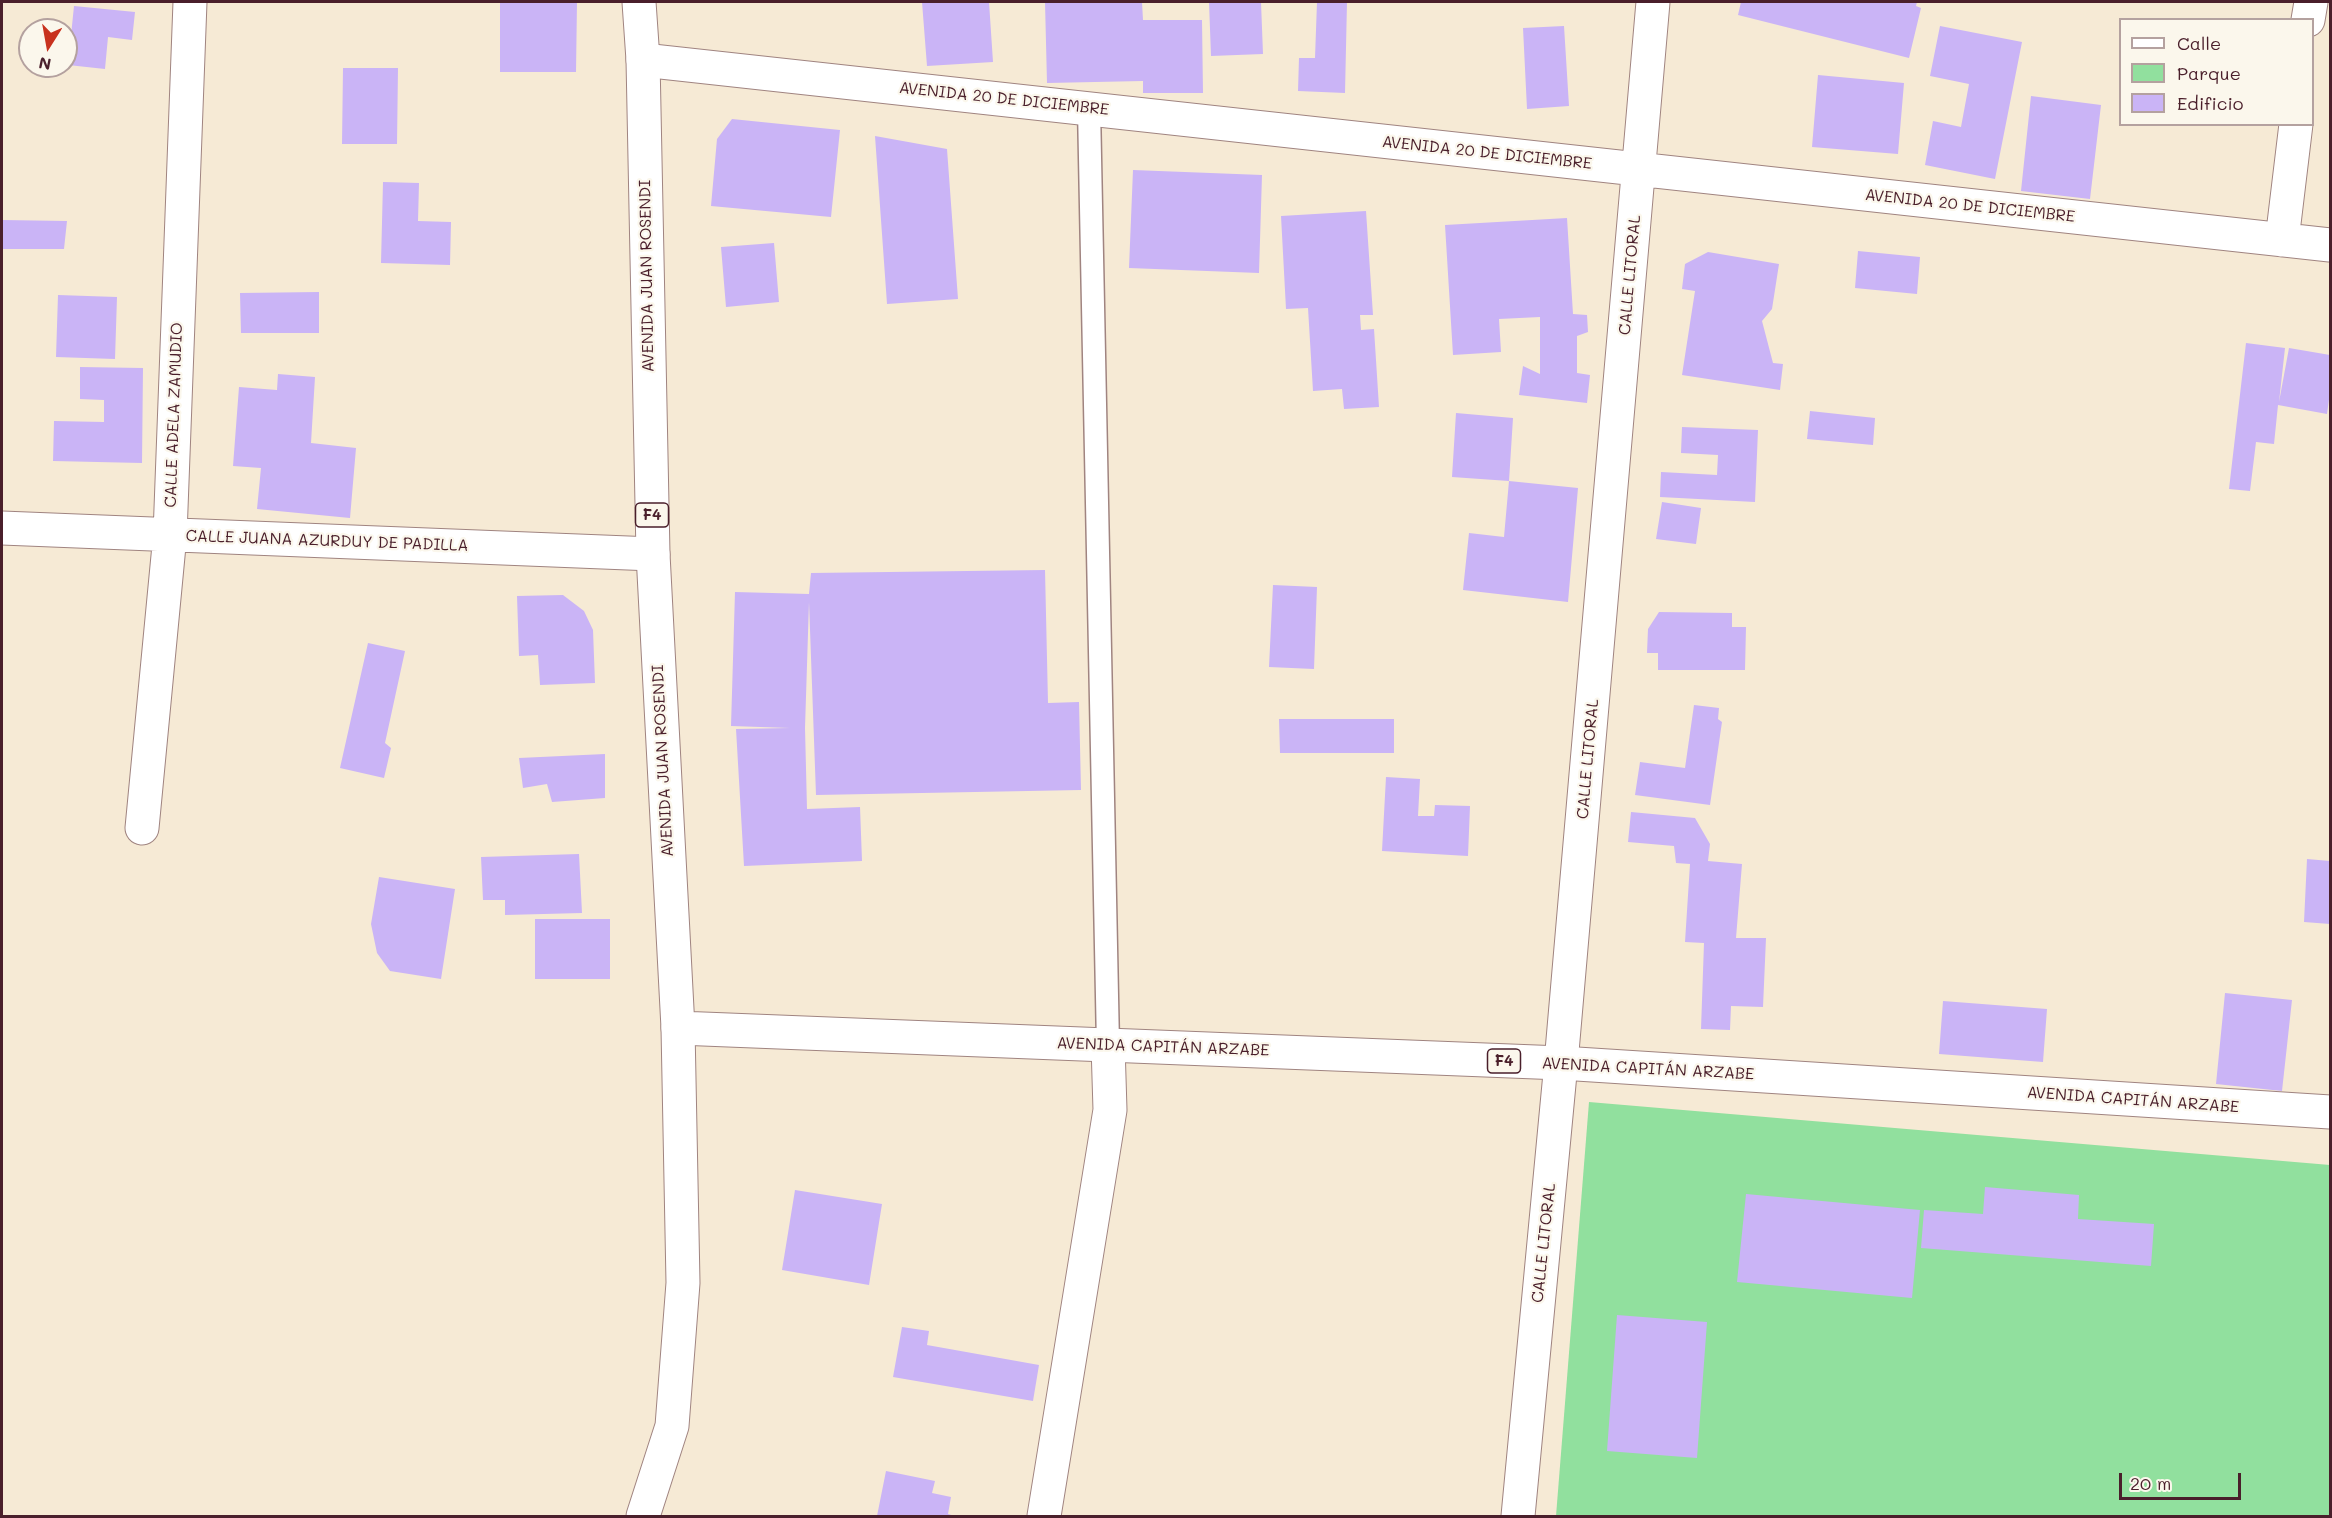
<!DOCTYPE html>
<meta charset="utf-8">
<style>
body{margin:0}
#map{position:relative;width:2332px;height:1518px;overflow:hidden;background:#f6ead5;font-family:Mali,sans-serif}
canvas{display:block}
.frame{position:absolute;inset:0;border:3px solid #4a1f2b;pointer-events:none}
.legend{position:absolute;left:2119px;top:18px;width:195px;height:108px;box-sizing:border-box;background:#fbf7ec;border:2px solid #b4a19f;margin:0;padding:8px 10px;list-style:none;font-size:18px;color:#4a1f2b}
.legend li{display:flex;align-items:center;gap:12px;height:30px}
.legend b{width:30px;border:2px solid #b4a19f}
.north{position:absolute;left:18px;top:18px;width:60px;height:60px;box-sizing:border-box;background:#fbf7ec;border:2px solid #b4a19f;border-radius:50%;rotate:191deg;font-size:16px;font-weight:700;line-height:24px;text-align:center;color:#4a1f2b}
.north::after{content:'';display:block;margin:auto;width:21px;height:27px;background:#c8321e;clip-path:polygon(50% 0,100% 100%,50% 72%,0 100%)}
.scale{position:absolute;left:2119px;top:1473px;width:122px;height:27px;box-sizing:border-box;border:3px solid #4a1f2b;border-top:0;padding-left:8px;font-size:18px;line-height:21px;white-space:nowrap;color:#4a1f2b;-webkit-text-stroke:4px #fbf7ec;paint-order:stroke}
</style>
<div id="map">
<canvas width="2332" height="1518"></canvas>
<div class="frame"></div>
<ul class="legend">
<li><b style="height:8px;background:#fff"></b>Calle</li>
<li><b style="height:16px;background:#91e09e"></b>Parque</li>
<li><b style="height:16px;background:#cab4f6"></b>Edificio</li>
</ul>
<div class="north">N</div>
<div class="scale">20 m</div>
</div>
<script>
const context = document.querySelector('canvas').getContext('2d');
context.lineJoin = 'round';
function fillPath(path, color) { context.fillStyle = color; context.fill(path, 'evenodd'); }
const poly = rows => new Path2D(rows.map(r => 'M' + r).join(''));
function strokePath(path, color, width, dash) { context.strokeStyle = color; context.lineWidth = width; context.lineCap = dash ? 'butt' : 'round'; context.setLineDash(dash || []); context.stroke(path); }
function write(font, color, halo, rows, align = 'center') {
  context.font = font + ' Mali,sans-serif'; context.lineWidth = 4.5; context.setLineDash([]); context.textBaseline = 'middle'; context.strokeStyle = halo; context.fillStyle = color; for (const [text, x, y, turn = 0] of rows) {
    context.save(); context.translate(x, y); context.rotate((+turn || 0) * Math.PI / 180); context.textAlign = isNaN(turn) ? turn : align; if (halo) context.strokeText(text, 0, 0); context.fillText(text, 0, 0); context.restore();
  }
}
fillPath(poly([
 [1589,1102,2330,1165,2330,1516,1556,1516]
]), '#91e09e');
fillPath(poly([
 [500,2,577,2,576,72,500,72],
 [922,2,989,2,993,62,927,66],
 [1045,2,1142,2,1143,20,1202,20,1203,93,1143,93,1143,81,1047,83],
 [1209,2,1261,2,1263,54,1211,56],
 [1317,2,1347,2,1345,93,1298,91,1299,58,1315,58],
 [1741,2,1917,2,1916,6,1921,8,1909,58,1738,15],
 [74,6,135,12,132,40,108,37,105,69,68,65],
 [1564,26,1569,106,1527,109,1523,28],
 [1940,26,2022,42,1995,179,1925,165,1933,121,1961,127,1969,84,1930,76],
 [343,68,398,68,397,144,342,144],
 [1818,75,1904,83,1898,154,1812,147],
 [2031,96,2101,105,2090,199,2021,191],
 [732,119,840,130,831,217,711,206,717,139],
 [875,136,947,149,958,299,887,304],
 [1133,170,1262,175,1259,273,1129,268],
 [383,182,419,183,418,221,451,222,450,265,381,263],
 [1366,211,1373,315,1360,315,1361,330,1374,329,1379,407,1344,409,1342,389,1313,391,1308,308,1286,309,1281,216],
 [1567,218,1573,314,1587,315,1588,332,1577,336,1577,373,1590,375,1587,403,1519,395,1523,366,1540,374,1540,317,1499,319,1501,352,1453,355,1445,225],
 [2,220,67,221,64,249,2,249],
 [774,243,779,302,726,307,721,247],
 [1858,251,1920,257,1917,294,1855,288],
 [1708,252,1779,264,1772,309,1762,321,1773,363,1783,364,1780,390,1682,375,1695,291,1682,289,1685,264],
 [319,292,319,333,241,333,240,293],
 [58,295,117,297,115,359,56,357],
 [2246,343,2285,348,2279,402,2289,348,2330,355,2330,392,2327,414,2278,405,2274,444,2256,442,2250,491,2229,489],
 [80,367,143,368,142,463,53,461,54,421,104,422,104,400,80,399],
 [278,374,315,377,311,443,356,448,350,518,257,509,261,468,233,466,239,387,277,390],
 [1810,411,1875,418,1873,445,1807,439],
 [1456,413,1513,418,1509,481,1452,477],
 [1682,427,1758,430,1755,502,1660,497,1661,472,1717,475,1718,455,1681,453],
 [1509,481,1578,488,1568,602,1463,590,1469,533,1504,537],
 [1662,502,1701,508,1696,544,1656,539],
 [1045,570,1048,703,1079,702,1081,790,816,795,809,602,805,728,807,809,860,807,862,861,744,866,736,729,790,728,731,726,735,592,809,594,811,573],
 [1273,585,1317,587,1314,669,1269,667],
 [563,595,584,611,593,630,595,683,540,685,538,655,519,656,517,596],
 [1659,612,1732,613,1732,627,1746,627,1745,670,1658,670,1658,653,1647,653,1648,629],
 [368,643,405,651,385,743,391,748,384,778,340,768],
 [1694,705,1719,708,1718,719,1722,722,1710,805,1635,795,1640,762,1685,768],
 [1279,719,1394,719,1394,753,1280,753],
 [605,754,605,798,552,802,547,784,523,788,519,758],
 [1386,777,1420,779,1418,816,1434,816,1435,805,1470,806,1468,856,1382,851],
 [1631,812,1695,818,1710,844,1708,861,1742,864,1736,938,1766,938,1763,1007,1731,1006,1730,1030,1701,1029,1704,943,1685,942,1690,864,1676,863,1674,846,1628,842],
 [579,854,582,913,505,915,505,900,483,900,481,857],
 [2307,859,2330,861,2330,924,2304,922],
 [379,877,455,889,441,979,390,971,377,953,371,924],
 [535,919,610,919,610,979,535,979],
 [2225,993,2292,1000,2282,1091,2216,1084],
 [1943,1001,2047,1009,2043,1062,1939,1054],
 [1985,1187,2079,1195,2078,1219,2154,1224,2151,1266,1921,1248,1924,1210,1983,1214],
 [795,1190,882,1204,869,1285,782,1270],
 [1746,1194,1920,1210,1912,1298,1737,1282],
 [1617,1315,1707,1322,1697,1458,1607,1451],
 [902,1327,929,1331,927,1345,1039,1365,1033,1401,893,1377],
 [886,1471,935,1481,932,1493,951,1497,948,1514,955,1516,877,1516]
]), '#cab4f6');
const service = poly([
 [1089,108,1108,1045]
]);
const minor = poly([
 [2308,20,2311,2],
 [643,60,2330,245],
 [2282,240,2296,124],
 [2,528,653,554],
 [142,828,170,535,190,2],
 [1044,1516,1110,1110,1108,1045],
 [1518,1516,1561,1063,1653,2]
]);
const secondary = poly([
 [643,1516,672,1426,683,1283,678,1028]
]);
const trunk = poly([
 [639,2,643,60,653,554,678,1028,1561,1063,2330,1112]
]);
strokePath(service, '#a08480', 25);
strokePath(minor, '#a08480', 35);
strokePath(secondary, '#a08480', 35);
strokePath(trunk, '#a08480', 35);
strokePath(service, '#fff', 22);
strokePath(minor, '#fff', 33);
strokePath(secondary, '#fff', 33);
strokePath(trunk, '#fff', 33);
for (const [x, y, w] of [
 [652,515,33],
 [1504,1061,33]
]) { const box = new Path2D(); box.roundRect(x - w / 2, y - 12, w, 24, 4.5); context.fillStyle = '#fbf7ec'; context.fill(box); strokePath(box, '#4a1f2b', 1.5); }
write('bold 15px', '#4a1f2b', null, [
 ["F4",652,515],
 ["F4",1504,1061]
]);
write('16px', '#4a1f2b', '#fbf7ec', [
 ["AVENIDA 20 DE DICIEMBRE",1004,99,6],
 ["AVENIDA 20 DE DICIEMBRE",1487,153,6],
 ["AVENIDA 20 DE DICIEMBRE",1970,206,6],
 ["CALLE LITORAL",1630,275,-85],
 ["AVENIDA JUAN ROSENDI",647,276,-91],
 ["CALLE ADELA ZAMUDIO",174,415,-88],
 ["CALLE JUANA AZURDUY DE PADILLA",327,541,2],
 ["CALLE LITORAL",1588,759,-85],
 ["AVENIDA JUAN ROSENDI",663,761,-93],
 ["AVENIDA CAPITÁN ARZABE",1163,1047,2],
 ["AVENIDA CAPITÁN ARZABE",1648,1069,3],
 ["AVENIDA CAPITÁN ARZABE",2133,1100,4],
 ["CALLE LITORAL",1544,1243,-84]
]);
</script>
